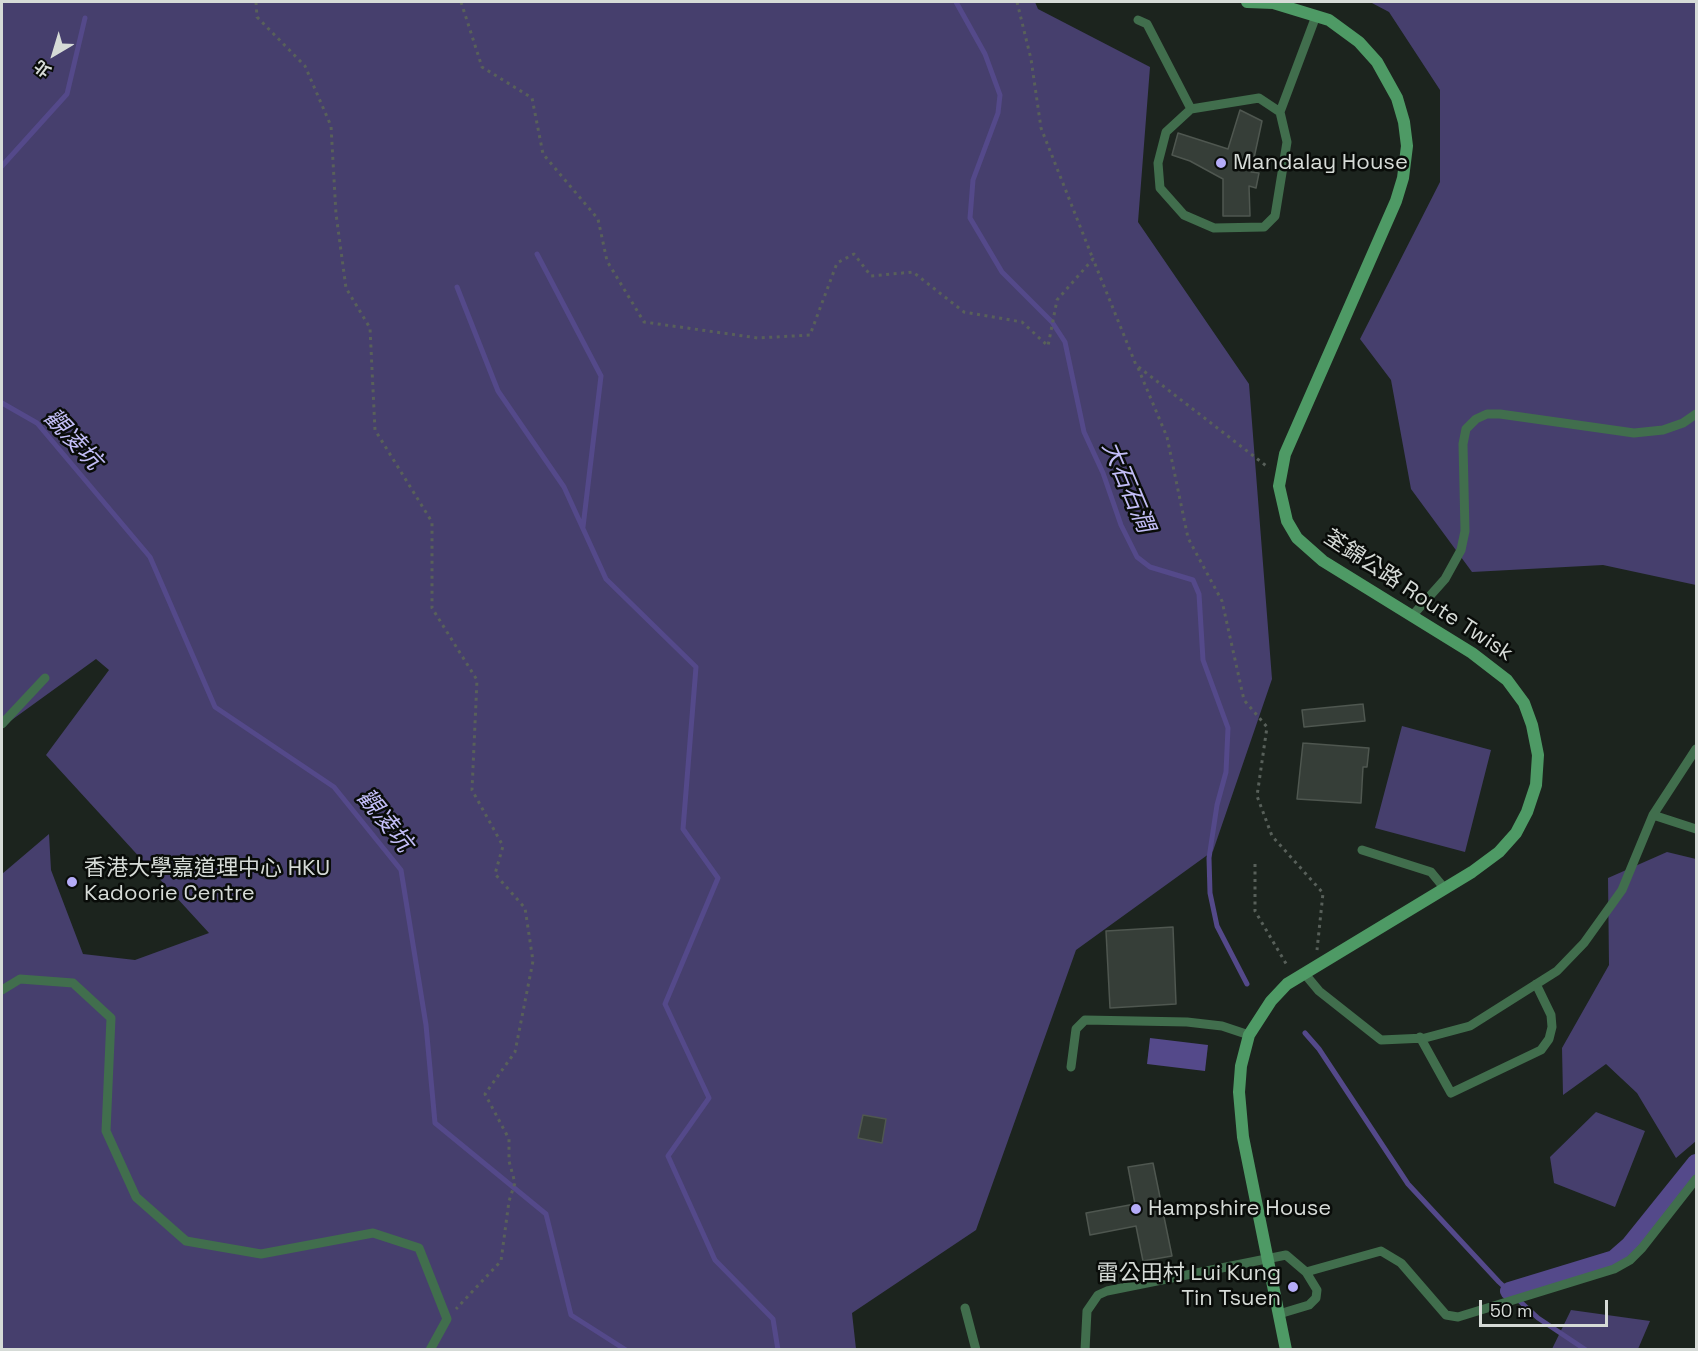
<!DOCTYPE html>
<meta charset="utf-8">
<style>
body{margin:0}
#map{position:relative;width:1698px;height:1351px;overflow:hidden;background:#1c241e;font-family:"Space Grotesk","Noto Sans TC",sans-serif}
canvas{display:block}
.frame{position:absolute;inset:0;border:3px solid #d6dbd7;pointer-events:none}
.north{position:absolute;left:24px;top:24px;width:60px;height:60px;-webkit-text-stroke:4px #090c09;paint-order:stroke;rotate:218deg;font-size:16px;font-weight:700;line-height:24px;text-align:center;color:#d6dbd7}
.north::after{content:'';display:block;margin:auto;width:21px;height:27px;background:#d6dbd7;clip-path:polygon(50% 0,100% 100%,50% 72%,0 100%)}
.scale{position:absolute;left:1479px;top:1300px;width:129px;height:27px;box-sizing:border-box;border:3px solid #d6dbd7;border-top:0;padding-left:8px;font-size:18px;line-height:21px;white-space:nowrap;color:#d6dbd7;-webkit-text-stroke:4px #090c09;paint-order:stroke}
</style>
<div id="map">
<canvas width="1698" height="1351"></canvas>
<div class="frame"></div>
<div class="north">北</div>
<div class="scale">50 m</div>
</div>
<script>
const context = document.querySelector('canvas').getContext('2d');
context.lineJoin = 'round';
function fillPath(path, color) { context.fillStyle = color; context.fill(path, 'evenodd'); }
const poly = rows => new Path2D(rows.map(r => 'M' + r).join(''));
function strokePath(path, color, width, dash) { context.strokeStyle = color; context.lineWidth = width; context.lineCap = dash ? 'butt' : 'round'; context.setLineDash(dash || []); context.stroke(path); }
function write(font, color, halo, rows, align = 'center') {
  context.font = font + ' "Space Grotesk","Noto Sans TC",sans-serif'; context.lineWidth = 5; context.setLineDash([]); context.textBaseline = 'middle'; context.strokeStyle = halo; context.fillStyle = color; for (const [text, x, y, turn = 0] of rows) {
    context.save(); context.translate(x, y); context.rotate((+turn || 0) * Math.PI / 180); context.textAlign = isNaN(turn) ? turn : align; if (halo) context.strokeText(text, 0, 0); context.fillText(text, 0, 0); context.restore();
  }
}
fillPath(poly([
 [2,2,1035,2,1038,9,1150,67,1138,222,1249,384,1272,679,1213,851,1076,950,976,1230,852,1313,856,1349,2,1349,2,874,49,834,51,870,83,954,135,960,209,933,46,755,109,670,96,659,2,727],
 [1370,2,1696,2,1696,585,1603,565,1472,572,1411,489,1391,380,1360,339,1440,182,1440,90,1389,12],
 [1402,726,1491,750,1465,852,1375,828],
 [1667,852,1696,859,1696,1141,1676,1158,1637,1093,1606,1064,1563,1095,1562,1048,1609,965,1608,878],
 [1596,1112,1645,1131,1615,1207,1554,1183,1550,1157],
 [1571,1310,1650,1321,1638,1349,1552,1349]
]), '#463f6d');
fillPath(poly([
 [1150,1038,1208,1045,1205,1071,1147,1064]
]), '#54498a');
strokePath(poly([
 [956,2,985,54,1000,95,998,113,973,180,970,218,1002,272,1052,322,1065,342,1084,432,1103,473,1121,525,1137,557,1150,567,1193,580,1199,594,1203,660,1228,728,1226,772,1217,805,1209,858,1210,893,1217,926,1247,984],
 [2,166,67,94,85,18],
 [537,254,601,376,583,527],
 [457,287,498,391,564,487,606,579,696,667,683,829,718,878,665,1004,709,1098,668,1156,715,1260,773,1319,778,1350],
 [2,403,37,423,150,557,215,707,334,787,401,870,426,1025,435,1123,546,1214,571,1315,626,1350],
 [1305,1033,1319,1049,1408,1184,1499,1282,1538,1318,1586,1350]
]), '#54498a', 5);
strokePath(poly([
 [1509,1291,1614,1259,1630,1245,1696,1163]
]), '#54498a', 18);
const building = poly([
 [1240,110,1262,121,1251,172,1259,173,1256,188,1249,186,1250,216,1223,216,1223,179,1190,161,1172,155,1178,133,1228,149,1240,110],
 [1363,704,1365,721,1304,727,1302,710,1363,704],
 [1303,743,1369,748,1367,767,1363,767,1361,803,1297,799,1303,743],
 [1173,927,1176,1004,1110,1008,1106,931,1173,927],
 [863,1115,886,1119,882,1143,858,1138,863,1115],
 [1153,1163,1172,1256,1143,1261,1136,1226,1090,1235,1086,1213,1135,1204,1128,1167,1153,1163]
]);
fillPath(building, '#363e38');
strokePath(building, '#4f5750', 1.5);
strokePath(poly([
 [256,2,257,17,305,66,331,126,336,214,346,288,370,328,375,430,432,522,432,608,477,680,472,790,503,846,495,874,525,908,533,961,515,1052,485,1094,509,1139,509,1161,515,1183,509,1201,501,1261,456,1309],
 [461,2,482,67,532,98,543,154,598,219,607,261,644,322,758,338,810,335,837,263,854,254,871,276,913,272,964,312,1022,322,1048,346,1057,300,1093,259,1136,365,1269,468],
 [1017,2,1031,59,1041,128,1093,259],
 [1138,368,1167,437,1188,538,1222,601,1244,700,1267,727,1257,796,1272,836,1323,893,1317,950],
 [1255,864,1255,911,1288,967]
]), '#58605a', 3, [3, 4.5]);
strokePath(poly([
 [1138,20,1147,24,1191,109],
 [1280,112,1259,98,1191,109,1166,132,1158,163,1160,188,1184,215,1214,228,1264,227,1275,216,1287,142,1280,112,1316,16],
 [1412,616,1445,579,1461,550,1465,531,1463,444,1466,429,1476,419,1487,414,1500,414,1634,433,1663,430,1683,423,1696,414],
 [2,724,45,678],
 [1653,815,1696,829],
 [1362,850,1431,872,1445,889],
 [1304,973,1319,991,1381,1040,1425,1038,1470,1026,1557,971,1584,943,1622,890,1653,815,1696,749],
 [2,990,20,979,73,983,111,1018,106,1131,136,1197,186,1241,261,1254,373,1233,419,1248,447,1319,430,1350],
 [1420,1037,1451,1093,1541,1050,1549,1039,1552,1027,1551,1015,1536,984],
 [1071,1067,1076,1029,1085,1020,1187,1022,1222,1026,1249,1035],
 [1306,1272,1381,1251,1401,1263,1446,1315,1458,1317,1614,1269,1630,1260,1642,1248,1696,1179],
 [965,1308,976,1350],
 [1085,1350,1087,1311,1098,1295,1107,1291,1286,1255,1306,1272,1317,1290,1316,1298,1309,1305,1279,1314]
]), '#416e4d', 9);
strokePath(poly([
 [1247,2,1274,3],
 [1270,2,1329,20,1359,42,1377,62,1397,98,1404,122,1407,146,1403,178,1396,201,1285,454,1279,486,1287,521,1297,538,1323,561,1472,653,1507,680,1524,703,1532,725,1538,755,1536,785,1527,812,1516,833,1499,852,1472,872,1287,984,1271,1001,1249,1035,1241,1066,1239,1092,1243,1137,1286,1350]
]), '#4e9a65', 12);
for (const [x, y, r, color] of [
 [1221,163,6,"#b5acf8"],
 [72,882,6,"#b5acf8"],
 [1136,1209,6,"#b5acf8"],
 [1293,1287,6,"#b5acf8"]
]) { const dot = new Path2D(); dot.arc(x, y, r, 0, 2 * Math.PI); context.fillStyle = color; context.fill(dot); strokePath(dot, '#090c09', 2); }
write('22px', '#d6dbd7', '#090c09', [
 ["Mandalay House",1233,163],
 ["香港大學嘉道理中心 HKU",84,869],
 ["Kadoorie Centre",84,894],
 ["Hampshire House",1148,1209],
 ["雷公田村 Lui Kung",1281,1274,"right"],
 ["Tin Tsuen",1281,1299,"right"]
], 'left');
write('22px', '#d6dbd7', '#090c09', [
 ["荃錦公路 Route Twisk",1418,596,33]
]);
write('italic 24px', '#c2bdf6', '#090c09', [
 ["觀凌坑",72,440,47],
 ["大石石澗",1127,487,67],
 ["觀凌坑",384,821,51]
]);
</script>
